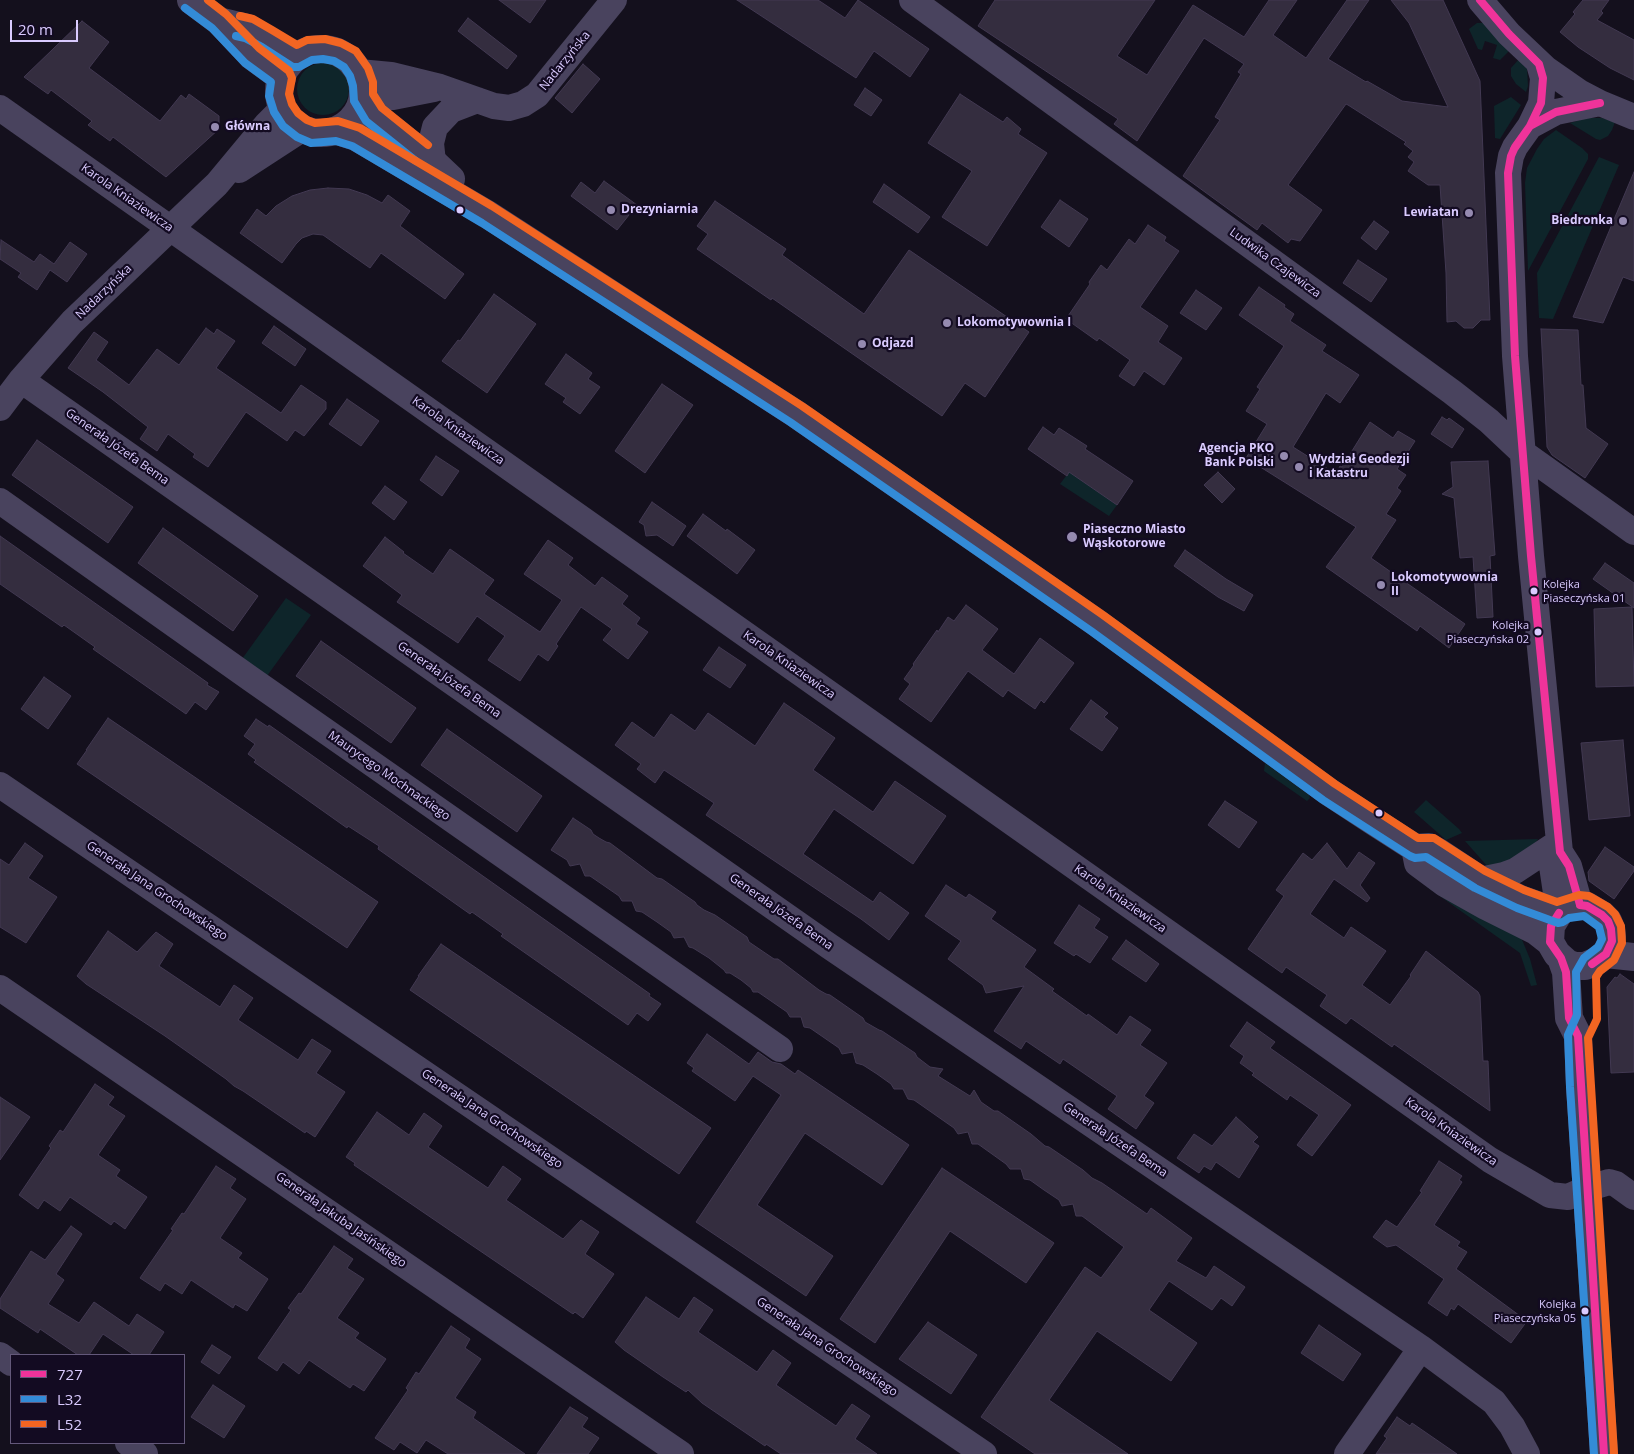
<!DOCTYPE html>
<meta charset="utf-8">
<style>
body{margin:0}
#map{position:relative;width:1634px;height:1454px;overflow:hidden;background:#14101d;font-family:"Open Sans",sans-serif}
canvas{display:block}
.legend{position:absolute;left:10px;top:1354px;width:175px;height:90px;box-sizing:border-box;background:#130b22;border:1px solid #63587a;margin:0;padding:6px 9px;list-style:none;font-size:15px;color:#dacbff}
.legend li{display:flex;align-items:center;gap:10px;height:25px}
.legend b{width:25px;border:1px solid #63587a}
.scale{position:absolute;left:10px;top:20px;width:68px;height:22px;box-sizing:border-box;border:2px solid #dacbff;border-top:0;padding-left:6px;font-size:15px;line-height:18px;white-space:nowrap;color:#dacbff;-webkit-text-stroke:4px #130b22;paint-order:stroke}
</style>
<div id="map">
<canvas width="1634" height="1454"></canvas>
<ul class="legend">
<li><b style="height:6px;background:#ef339a"></b>727</li>
<li><b style="height:6px;background:#338bd7"></b>L32</li>
<li><b style="height:6px;background:#f26522"></b>L52</li>
</ul>
<div class="scale">20 m</div>
</div>
<script>
const context = document.querySelector('canvas').getContext('2d');
context.lineJoin = 'round';
function fillPath(path, color) { context.fillStyle = color; context.fill(path, 'evenodd'); }
const poly = rows => new Path2D(rows.map(r => 'M' + r).join(''));
function strokePath(path, color, width, dash) { context.strokeStyle = color; context.lineWidth = width; context.lineCap = dash ? 'butt' : 'round'; context.setLineDash(dash || []); context.stroke(path); }
function write(font, color, halo, rows, align = 'center') {
  context.font = font + ' "Open Sans",sans-serif'; context.lineWidth = 4.5; context.setLineDash([]); context.textBaseline = 'middle'; context.strokeStyle = halo; context.fillStyle = color; for (const [text, x, y, turn = 0] of rows) {
    context.save(); context.translate(x, y); context.rotate((+turn || 0) * Math.PI / 180); context.textAlign = isNaN(turn) ? turn : align; if (halo) context.strokeText(text, 0, 0); context.fillText(text, 0, 0); context.restore();
  }
}
fillPath(poly([
 [1477,23,1485,23,1511,49,1500,60,1493,58,1497,45,1485,41,1482,50,1478,49,1469,29],
 [1520,58,1527,68,1528,86,1526,92,1516,84,1511,76,1511,68],
 '297 89a26 26 0 1 1 52 0a26 26 0 1 1-52 0Z',
 [1511,97,1521,105,1500,139,1495,138,1494,106],
 [1587,118,1602,118,1615,122,1612,130,1608,136,1600,140,1596,139,1570,123],
 [1556,130,1582,148,1588,154,1588,159,1528,271,1525,183,1527,168,1537,149,1544,139],
 [1599,157,1619,165,1553,319,1539,318,1537,273],
 [1069,472,1117,505,1109,516,1060,484],
 [286,598,311,615,267,676,242,659],
 [1265,763,1309,795,1310,798,1307,801,1264,771],
 [1426,800,1459,829,1462,833,1446,840,1421,818,1414,812],
 [1538,839,1532,849,1524,856,1488,867,1465,841],
 [1426,883,1518,930,1530,959,1537,985,1531,986,1520,953,1427,887]
]), '#0e252a');
const building = poly([
 [499,0,546,0,530,23,499,0],
 [737,0,818,0,845,18,858,0,929,49,910,77,874,51,856,78,737,0],
 [995,0,1155,0,1117,56,1147,75,1193,5,1244,37,1269,0,1297,0,1273,35,1306,58,1347,0,1369,0,1328,59,1366,82,1367,81,1402,101,1448,107,1409,23,1391,0,1443,0,1480,81,1490,320,1481,320,1473,328,1464,328,1456,321,1447,322,1446,273,1440,185,1428,185,1408,171,1414,162,1408,157,1413,151,1404,144,1406,142,1348,105,1346,104,1288,185,1322,210,1300,241,1291,239,1288,243,1262,223,1257,230,1183,176,1220,120,1215,117,1241,74,1238,72,1244,64,1204,38,1137,141,1114,124,1118,119,978,26,995,0],
 [1583,0,1609,0,1601,11,1603,13,1597,20,1634,40,1634,80,1610,68,1578,47,1560,32,1575,14,1573,12,1583,0],
 [468,18,517,56,507,69,458,31,468,18],
 [82,21,109,42,89,68,160,121,181,95,186,99,189,94,219,116,219,129,166,177,113,137,110,141,88,125,92,121,51,90,48,94,24,77,82,21],
 [583,64,600,79,572,113,555,98,583,64],
 [865,88,882,100,871,116,854,105,865,88],
 [960,94,1003,122,1007,117,1021,129,1018,134,1047,153,987,246,942,217,972,171,928,143,960,94],
 [1634,172,1634,281,1623,277,1603,323,1573,317,1634,172],
 [604,181,637,205,617,230,571,196,581,182,595,193,604,181],
 [884,184,930,217,918,233,873,202,884,184],
 [328,188,349,189,367,195,382,203,388,195,410,211,400,226,464,274,445,299,381,253,370,268,323,235,313,234,302,238,296,244,282,263,240,233,257,209,266,216,276,206,292,196,310,190,328,188],
 [1060,200,1088,219,1069,247,1041,227,1060,200],
 [715,201,786,249,782,255,864,314,909,250,1029,332,985,397,965,383,942,416,772,298,771,300,697,249,708,234,697,226,715,201],
 [1374,221,1389,232,1376,250,1361,238,1374,221],
 [1148,225,1166,237,1164,241,1179,251,1140,307,1168,326,1158,342,1182,358,1164,385,1144,371,1134,386,1119,376,1130,360,1099,338,1097,341,1066,319,1090,284,1089,282,1101,265,1107,270,1129,239,1135,244,1148,225],
 [1,240,34,262,40,254,54,264,70,242,87,254,67,282,50,270,37,290,18,277,21,273,0,259,1,240],
 [1358,260,1387,279,1371,302,1343,283,1358,260],
 [1259,287,1285,305,1284,307,1294,314,1290,321,1326,345,1322,351,1359,375,1340,403,1326,393,1293,447,1336,474,1340,466,1342,467,1370,422,1393,438,1398,431,1415,441,1397,469,1406,475,1397,488,1401,491,1386,514,1396,520,1371,558,1465,624,1449,648,1420,626,1417,631,1326,567,1356,527,1246,458,1267,424,1246,411,1260,389,1257,387,1284,346,1239,315,1259,287],
 [1196,290,1222,308,1206,330,1180,313,1196,290],
 [494,294,536,324,487,393,442,361,458,340,460,341,494,294],
 [274,326,306,349,295,366,262,343,274,326],
 [206,328,214,334,217,329,235,341,216,368,281,413,301,385,326,402,326,409,304,436,295,430,287,441,246,412,208,467,193,457,195,454,168,434,157,451,140,439,148,427,103,392,68,368,94,332,108,342,96,360,129,385,157,349,179,365,206,328],
 [1541,329,1578,330,1581,385,1583,385,1586,428,1608,444,1585,478,1552,455,1547,447,1541,329],
 [566,354,592,373,588,379,600,387,580,414,563,402,566,398,545,384,566,354],
 [662,384,693,405,645,473,615,451,662,384],
 [347,399,379,421,361,446,329,424,347,399],
 [1442,417,1447,420,1449,418,1464,429,1452,448,1431,434,1442,417],
 [1043,427,1054,435,1059,428,1087,446,1085,449,1133,481,1117,505,1069,472,1067,476,1028,449,1043,427],
 [37,440,133,507,108,543,12,475,37,440],
 [436,456,459,471,442,496,420,480,436,456],
 [1488,461,1495,555,1490,556,1493,617,1477,618,1473,557,1460,558,1454,498,1442,494,1453,487,1451,462,1488,461],
 [1218,472,1235,489,1222,503,1204,485,1218,472],
 [385,486,407,502,394,520,372,503,385,486],
 [652,502,686,526,673,546,657,535,646,536,644,525,639,522,652,502],
 [703,514,726,531,727,529,755,550,737,574,687,536,703,514],
 [163,528,258,596,233,631,138,563,163,528],
 [0,536,208,683,207,685,219,692,206,710,195,702,186,714,93,649,95,647,64,625,62,627,0,584,0,536],
 [385,537,404,552,403,553,433,574,450,549,494,580,484,594,540,632,562,600,524,574,548,540,573,558,568,565,595,586,602,577,628,596,622,604,640,618,636,624,648,632,628,659,603,640,612,629,581,607,556,644,558,646,548,661,538,654,520,681,488,660,505,636,477,616,458,643,397,602,402,595,363,566,385,537],
 [1185,550,1226,579,1253,595,1244,611,1218,597,1174,566,1185,550],
 [1605,563,1634,583,1634,608,1593,579,1605,563],
 [966,605,998,629,982,650,1014,674,1040,638,1074,663,1044,703,1041,700,1035,709,1008,690,1003,697,968,671,931,722,899,699,910,684,904,679,914,665,913,664,937,630,938,632,948,617,954,621,966,605],
 [1632,607,1634,686,1596,687,1594,609,1632,607],
 [321,641,416,708,391,743,296,676,321,641],
 [719,647,746,665,730,688,703,670,719,647],
 [44,677,71,696,48,729,21,709,44,677],
 [1091,700,1108,713,1104,717,1118,728,1102,751,1070,729,1091,700],
 [784,703,835,738,813,770,873,812,895,781,946,816,913,864,834,809,803,854,873,902,880,892,909,913,889,940,861,919,706,815,714,803,664,770,655,783,637,769,641,764,615,745,632,722,654,738,671,714,695,731,708,713,755,746,784,703],
 [108,718,378,902,347,948,77,764,87,750,86,750,108,718],
 [256,719,268,727,269,725,650,994,649,996,661,1004,648,1021,637,1013,628,1025,501,936,503,934,472,912,470,914,378,849,379,846,348,826,347,828,254,762,256,760,248,754,255,744,244,736,256,719],
 [447,729,542,796,517,832,421,765,447,729],
 [1623,740,1630,816,1589,820,1581,743,1623,740],
 [1225,801,1257,822,1239,848,1208,825,1225,801],
 [573,818,591,830,593,834,599,838,606,842,610,843,657,878,662,879,695,902,697,905,704,910,715,915,747,937,749,942,774,959,778,959,819,990,826,994,830,995,863,1018,865,1022,879,1030,882,1031,915,1053,917,1057,930,1067,943,1069,938,1076,970,1096,974,1090,981,1102,994,1111,998,1111,1031,1134,1045,1146,1049,1147,1083,1170,1092,1178,1102,1183,1147,1214,1151,1208,1192,1238,1176,1261,1206,1278,1214,1266,1245,1287,1232,1306,1221,1298,1212,1310,1169,1281,1149,1310,1197,1343,1171,1381,1097,1331,1049,1400,1128,1454,1035,1454,981,1417,1085,1267,1101,1278,1124,1247,1082,1216,1076,1216,1073,1204,1062,1206,1059,1200,1044,1190,1030,1180,1024,1179,1021,1169,1010,1169,1006,1164,978,1144,972,1144,968,1132,958,1134,954,1128,914,1100,908,1099,903,1089,894,1089,891,1084,877,1074,863,1065,856,1063,853,1052,842,1054,839,1048,810,1028,804,1027,801,1017,790,1017,787,1012,758,992,753,992,751,988,741,980,730,973,726,973,724,970,709,958,693,948,689,947,684,937,674,938,671,932,657,922,642,912,636,911,632,901,622,901,619,896,590,876,585,876,580,864,570,866,567,860,551,850,573,818],
 [25,843,43,856,28,878,57,897,26,943,0,927,0,859,9,865,25,843],
 [1327,843,1347,869,1359,852,1375,863,1360,885,1370,898,1367,902,1334,879,1310,914,1344,938,1351,927,1386,951,1362,985,1390,1005,1411,976,1410,975,1426,951,1478,992,1480,996,1483,1061,1488,1061,1490,1111,1394,1044,1392,1047,1351,1018,1346,1024,1320,1006,1327,995,1286,967,1282,973,1248,949,1284,896,1276,890,1303,853,1312,860,1327,843],
 [1605,847,1634,867,1634,871,1614,899,1589,881,1588,872,1605,847],
 [946,885,966,898,969,894,996,912,991,919,1036,950,1024,967,1054,989,1052,991,1087,1016,1088,1014,1117,1035,1130,1016,1151,1030,1140,1045,1167,1063,1144,1096,1154,1103,1136,1129,1108,1109,1117,1096,1063,1059,1060,1064,1026,1041,1021,1049,994,1031,1024,986,986,993,983,985,948,959,961,941,925,916,946,885],
 [1079,905,1100,919,1094,928,1108,937,1090,963,1076,954,1074,956,1054,943,1079,905],
 [108,931,137,952,156,932,173,944,159,966,220,1007,234,985,253,998,238,1020,298,1060,312,1039,331,1051,316,1073,345,1092,315,1137,306,1131,305,1133,243,1091,234,1086,226,1079,165,1036,86,984,77,976,108,931],
 [1126,940,1159,964,1146,982,1112,959,1126,940],
 [441,944,711,1128,679,1174,410,990,419,976,418,976,441,944],
 [1620,974,1634,984,1634,1072,1611,1073,1607,987,1615,977,1617,978,1620,974],
 [1247,1022,1275,1042,1270,1048,1351,1105,1312,1156,1297,1145,1319,1115,1290,1095,1287,1100,1252,1075,1254,1073,1240,1063,1244,1056,1230,1046,1247,1022],
 [707,1034,749,1064,758,1052,772,1062,781,1064,795,1074,798,1070,909,1145,882,1185,805,1133,757,1205,833,1256,806,1296,696,1222,781,1095,753,1076,735,1101,692,1071,694,1068,687,1063,707,1034],
 [95,1084,114,1097,108,1105,125,1116,98,1155,120,1170,116,1176,147,1197,125,1229,114,1221,111,1225,70,1197,60,1211,44,1200,38,1209,19,1195,51,1148,49,1146,60,1130,63,1132,95,1084],
 [0,1097,30,1117,0,1160,0,1097],
 [377,1112,409,1135,424,1113,442,1126,428,1147,488,1188,503,1166,521,1179,506,1200,563,1239,581,1220,599,1232,585,1254,614,1274,583,1318,575,1312,573,1314,442,1225,354,1165,355,1163,346,1157,377,1112],
 [1236,1117,1258,1137,1253,1142,1259,1146,1239,1178,1216,1162,1211,1170,1204,1166,1199,1173,1177,1158,1194,1134,1212,1146,1236,1117],
 [1439,1161,1462,1176,1459,1180,1462,1182,1434,1225,1460,1242,1457,1246,1467,1252,1456,1269,1527,1321,1511,1343,1458,1304,1454,1310,1451,1308,1447,1316,1428,1303,1444,1279,1396,1245,1387,1247,1373,1237,1386,1220,1397,1227,1422,1192,1420,1191,1439,1161],
 [216,1166,236,1179,230,1188,246,1199,220,1238,242,1253,238,1258,268,1279,247,1311,235,1304,233,1308,191,1280,182,1294,165,1283,160,1291,140,1278,173,1230,171,1229,182,1213,184,1214,216,1166],
 [942,1168,1054,1243,1026,1283,950,1231,875,1343,840,1319,942,1168],
 [71,1226,82,1234,56,1274,64,1280,48,1304,79,1323,94,1302,129,1326,137,1314,164,1332,149,1355,134,1355,103,1334,89,1355,78,1355,40,1329,38,1333,0,1308,0,1299,31,1251,45,1260,71,1226],
 [334,1246,353,1259,347,1268,364,1279,337,1318,359,1333,355,1338,386,1359,364,1391,353,1384,350,1388,309,1360,299,1374,283,1362,277,1371,258,1358,291,1310,288,1308,299,1293,301,1294,334,1246],
 [646,1297,679,1319,694,1297,713,1310,698,1332,757,1372,773,1350,791,1363,776,1385,836,1426,852,1404,870,1416,855,1439,877,1454,781,1454,766,1444,765,1446,702,1403,688,1390,686,1392,663,1377,624,1350,615,1342,646,1297],
 [928,1322,977,1355,951,1394,899,1359,928,1322],
 [1319,1325,1361,1354,1343,1381,1301,1353,1319,1325],
 [451,1326,470,1339,465,1348,481,1359,455,1398,476,1412,473,1418,525,1454,448,1454,426,1440,417,1453,400,1442,394,1450,375,1438,408,1390,406,1388,416,1372,419,1374,451,1326],
 [212,1345,231,1357,219,1374,201,1362,212,1345],
 [213,1385,245,1406,224,1438,191,1417,213,1385],
 [570,1407,588,1418,582,1427,599,1438,588,1454,537,1454,570,1407],
 [1397,1417,1410,1426,1412,1423,1457,1454,1376,1454,1387,1438,1384,1436,1397,1417]
]);
fillPath(building, '#342d3f');
strokePath(building, '#423952', 1);
strokePath(poly([
 [912,0,1452,392,1489,421,1522,452,1634,532],
 [1480,0,1509,34,1546,69,1579,92,1600,103,1634,117],
 [1539,64,1543,78,1541,103,1530,126,1515,147,1511,156,1508,173,1515,356,1531,556,1560,852,1569,866,1580,905],
 [359,72,391,75,440,87,494,106,509,108,523,104,537,95,614,0],
 [363,97,393,97,434,89],
 [0,108,1490,1160,1550,1195,1568,1197,1586,1189,1609,1182,1616,1184,1634,1197],
 [1530,126,1556,112,1600,103],
 [433,162,431,143,435,127,451,110,477,100],
 [239,170,302,129],
 [21,380,829,946,1421,1348,1494,1402,1512,1426,1527,1454],
 [0,408,21,380,72,322,217,184,266,125,283,108],
 [0,501,251,679,780,1049],
 [0,785,984,1454],
 [1480,880,1504,875,1515,871,1559,842],
 [1559,913,1552,866,1559,853],
 [0,988,681,1454],
 [0,1355,11,1363],
 [128,1443,145,1454],
 [1347,1454,1421,1348]
]), '#49435e', 26);
strokePath(poly([
 [191,0,219,21,252,56,282,78],
 [223,22,248,28,296,57],
 '279 91a42 42 0 1 1 84 0a42 42 0 1 1-84 0Z',
 [363,97,374,115,433,162,451,179],
 [337,131,356,137,487,214,796,414,1097,623,1329,792,1373,821,1415,848,1429,847,1438,852,1480,880,1520,899,1559,913],
 [1415,848,1418,863,1445,883,1486,906,1536,931,1550,942],
 [1580,905,1587,906,1602,915,1608,921,1611,929,1612,937,1610,946,1606,954,1597,961,1585,966,1575,966,1567,963,1557,954,1550,942,1551,926,1559,913,1564,909,1580,905],
 [1606,954,1634,957],
 [1561,958,1566,972,1569,1018,1578,1036,1580,1086,1604,1454]
]), '#49435e', 28);
strokePath(poly([
 [1480,0,1509,34,1539,64,1543,78,1541,103,1530,126,1515,147,1511,156,1508,173,1515,356,1531,556,1560,852,1569,866,1580,905],
 [1514,149,1530,126,1556,112,1600,103],
 [1580,905,1587,906,1602,915,1608,921,1611,929,1612,941,1606,954,1592,964],
 [1559,913,1551,926,1550,942,1561,958,1566,972,1569,1018,1578,1036,1604,1454]
]), '#ef339a', 8);
strokePath(poly([
 [185,8,212,28,245,63,271,82,269,96,274,112,283,126,297,137,311,143,336,141,352,146,482,223,790,422,1091,631,1323,800,1410,856,1415,858,1426,857,1475,888,1517,908,1558,923,1563,922,1569,918,1584,916,1599,927,1602,939,1598,947,1584,958,1576,972,1577,1015,1568,1035,1570,1087,1594,1454],
 [236,36,245,38,262,47,293,67,299,67,312,60,323,59,334,61,344,67,350,76,353,86,354,101,366,121,416,161]
]), '#338bd7', 8);
strokePath(poly([
 [208,0,226,14,259,48,289,71,292,78,289,94,292,104,298,113,307,120,315,123,338,121,360,128,492,206,802,406,1103,615,1335,784,1418,838,1434,838,1485,871,1524,890,1557,902,1579,895,1589,896,1608,907,1615,914,1621,926,1622,943,1614,960,1600,971,1596,977,1597,1019,1588,1038,1614,1453],
 [240,16,253,19,272,30,297,45,307,40,325,39,341,43,356,51,368,68,373,82,373,94,382,108,428,145]
]), '#f26522', 8);
for (const [x, y, r, color] of [
 [215,127,5,"#958ab0"],
 [460,210,4.5,"#dacbff"],
 [611,210,5,"#958ab0"],
 [1469,213,5,"#958ab0"],
 [1623,221,5,"#958ab0"],
 [947,323,5,"#958ab0"],
 [862,344,5,"#958ab0"],
 [1284,456,5,"#958ab0"],
 [1299,467,5,"#958ab0"],
 [1072,537,6,"#958ab0"],
 [1381,585,5,"#958ab0"],
 [1534,591,4.5,"#dacbff"],
 [1538,632,4.5,"#dacbff"],
 [1379,813,4.5,"#dacbff"],
 [1585,1311,4.5,"#dacbff"]
]) { const dot = new Path2D(); dot.arc(x, y, r, 0, 2 * Math.PI); context.fillStyle = color; context.fill(dot); strokePath(dot, '#130b22', 2); }
write('11px', '#dacbff', '#130b22', [
 ["Kolejka",1543,585,"left"],
 ["Piaseczyńska 01",1543,599,"left"],
 ["Kolejka",1529,626],
 ["Piaseczyńska 02",1529,640],
 ["Kolejka",1576,1305],
 ["Piaseczyńska 05",1576,1319]
], 'right');
write('12px', '#dacbff', '#130b22', [
 ["Nadarzyńska",565,61,-51],
 ["Karola Kniaziewicza",127,198,35],
 ["Ludwika Czajewicza",1275,263,36],
 ["Nadarzyńska",104,292,-44],
 ["Karola Kniaziewicza",458,431,35],
 ["Generała Józefa Bema",117,447,35],
 ["Karola Kniaziewicza",789,665,35],
 ["Generała Józefa Bema",449,680,35],
 ["Maurycego Mochnackiego",389,776,35],
 ["Generała Jana Grochowskiego",157,891,34],
 ["Karola Kniaziewicza",1120,899,35],
 ["Generała Józefa Bema",781,912,35],
 ["Generała Jana Grochowskiego",492,1119,34],
 ["Karola Kniaziewicza",1451,1132,35],
 ["Generała Józefa Bema",1115,1140,34],
 ["Generała Jakuba Jasińskiego",341,1220,35],
 ["Generała Jana Grochowskiego",827,1347,34]
]);
write('bold 12px', '#dacbff', '#130b22', [
 ["Główna",225,127],
 ["Drezyniarnia",621,210],
 ["Lewiatan",1459,213,"right"],
 ["Biedronka",1613,221,"right"],
 ["Lokomotywownia I",957,323],
 ["Odjazd",872,344],
 ["Agencja PKO",1274,449,"right"],
 ["Bank Polski",1274,463,"right"],
 ["Wydział Geodezji",1309,460],
 ["i Katastru",1309,474],
 ["Piaseczno Miasto",1083,530],
 ["Wąskotorowe",1083,544],
 ["Lokomotywownia",1391,578],
 ["II",1391,592]
], 'left');
</script>
